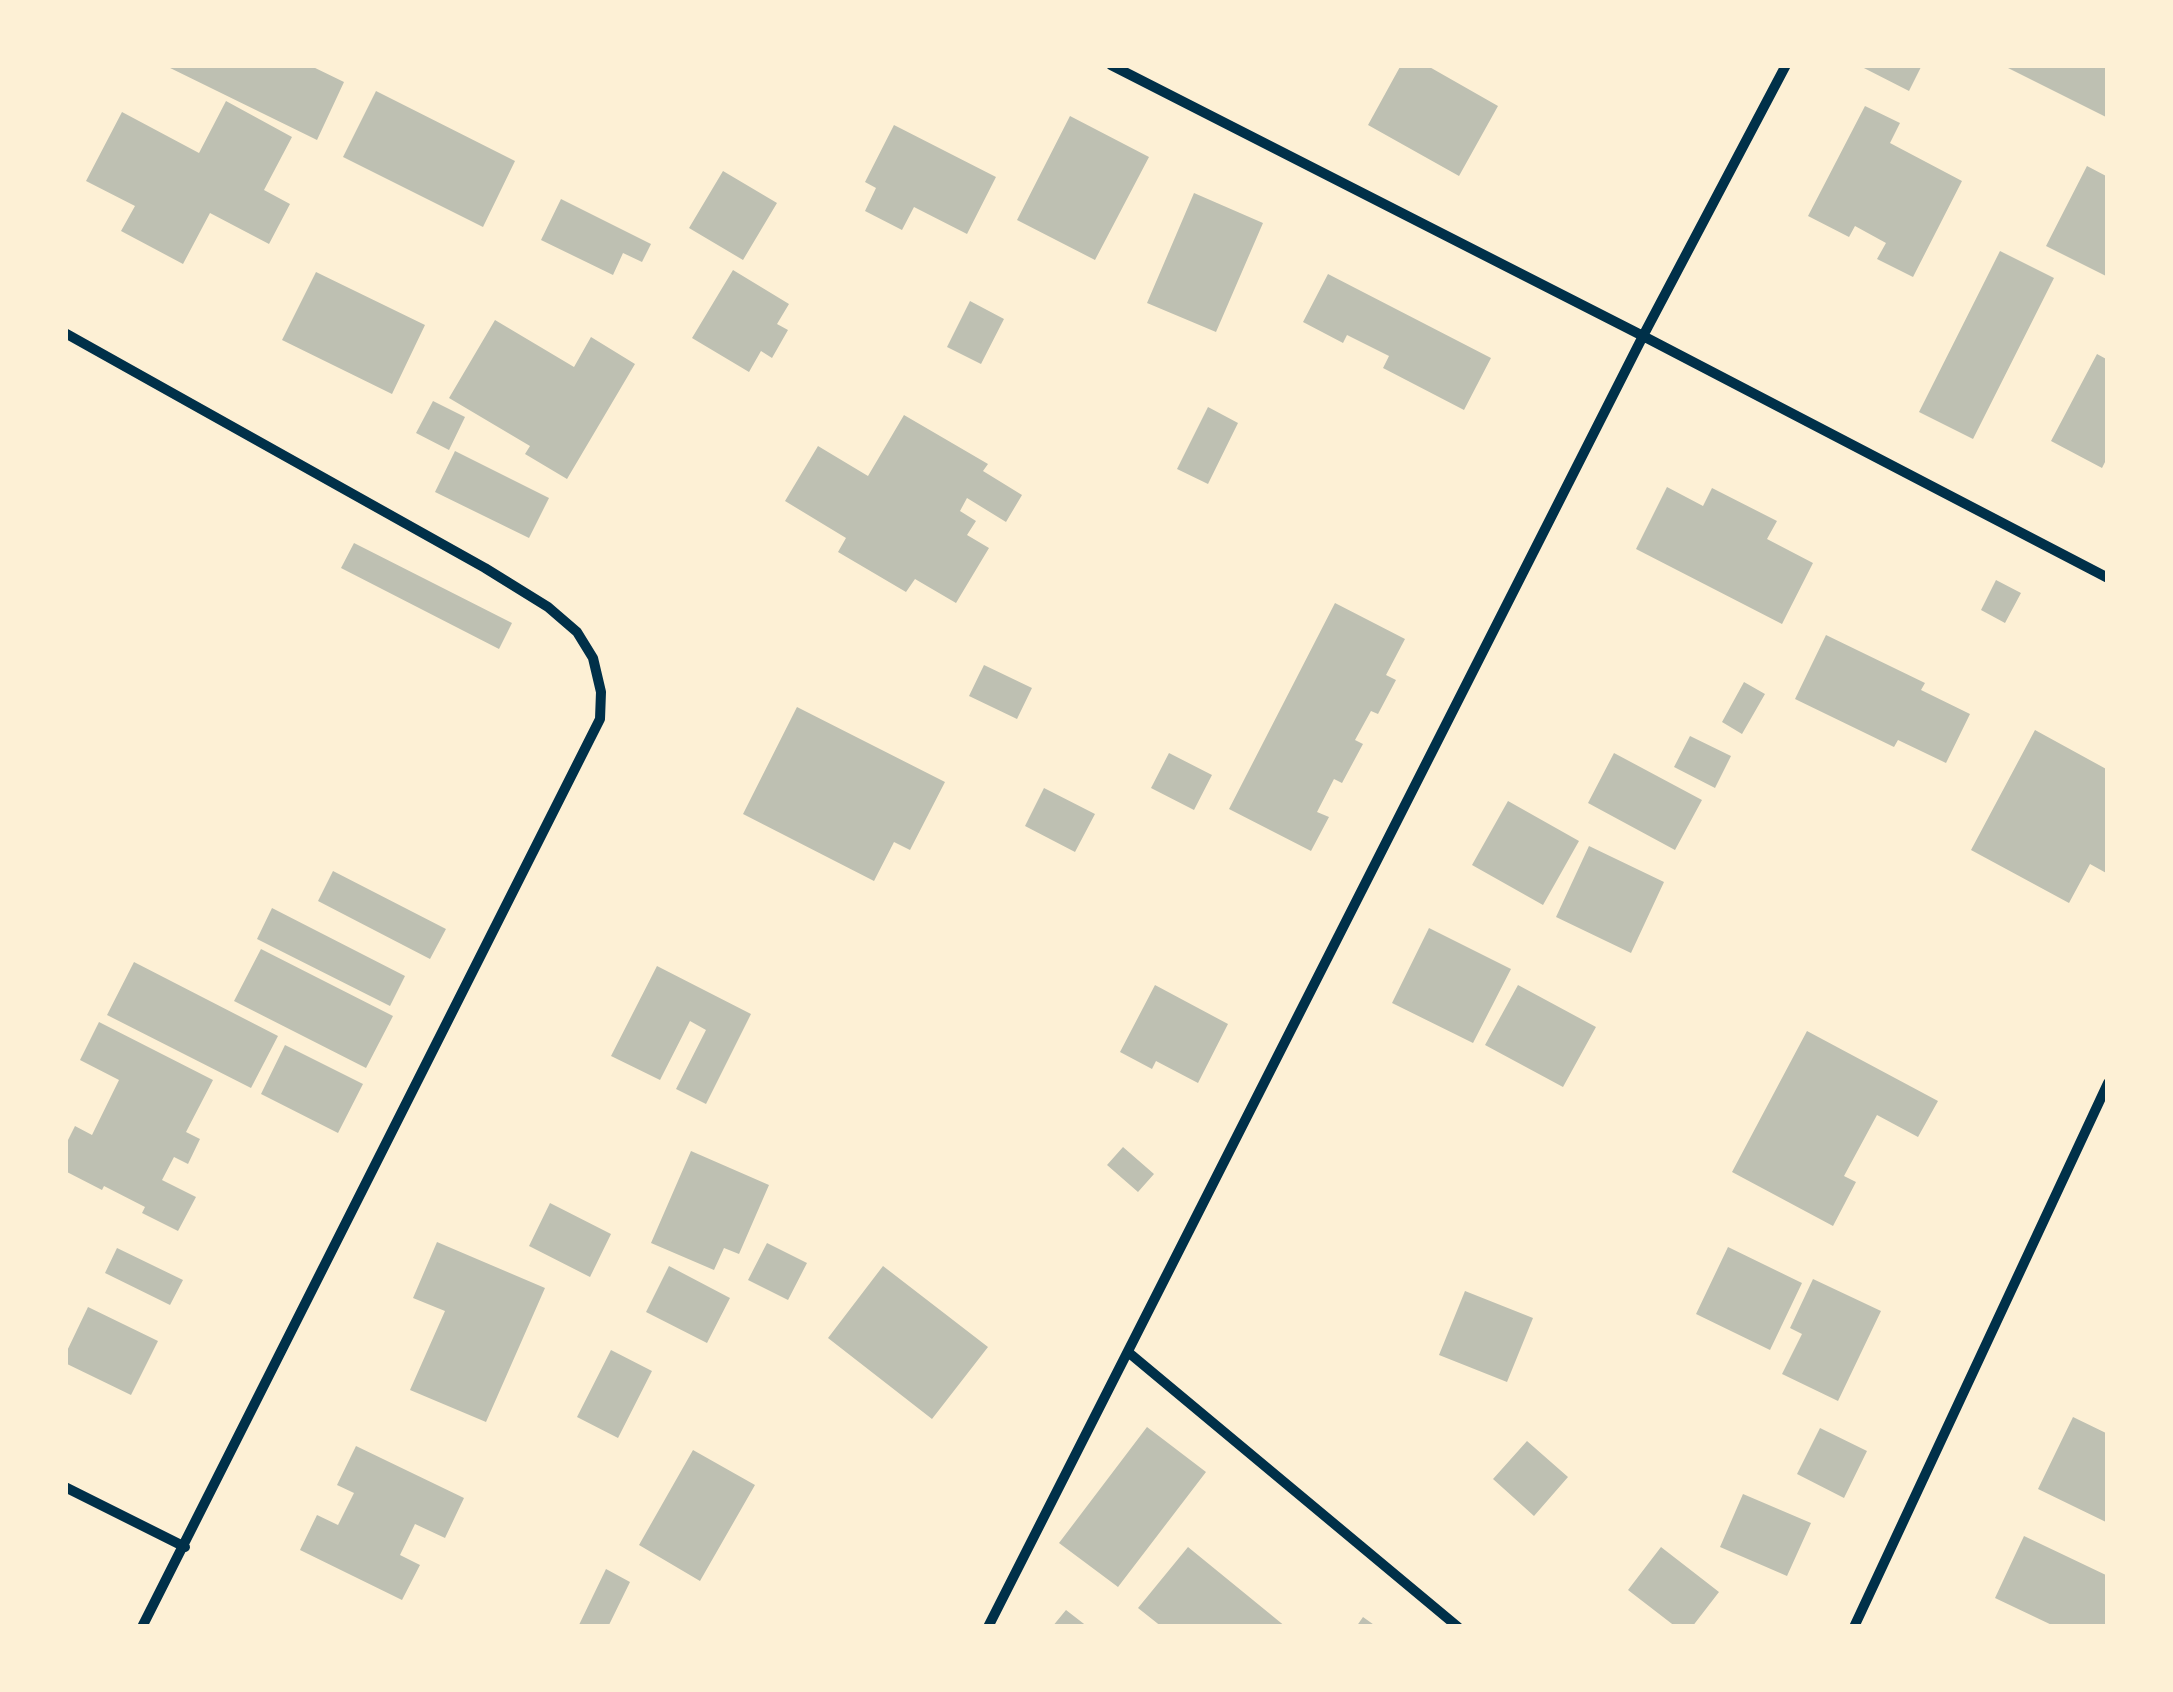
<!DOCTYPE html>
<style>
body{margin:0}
#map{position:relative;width:2173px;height:1692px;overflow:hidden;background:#fdf0d5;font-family:Georgia,serif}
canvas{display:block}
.frame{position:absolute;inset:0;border:68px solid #fdf0d5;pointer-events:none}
</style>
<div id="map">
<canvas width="2173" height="1692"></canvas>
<div class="frame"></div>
</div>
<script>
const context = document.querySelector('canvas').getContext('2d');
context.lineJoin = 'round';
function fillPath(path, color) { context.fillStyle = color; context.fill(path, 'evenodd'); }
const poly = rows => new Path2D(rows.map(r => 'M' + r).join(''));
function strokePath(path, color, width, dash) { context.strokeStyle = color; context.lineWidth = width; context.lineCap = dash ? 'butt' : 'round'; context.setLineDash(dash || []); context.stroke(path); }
fillPath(poly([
 [164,65,309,65,344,82,317,140],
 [1401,65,1426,65,1498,106,1459,176,1368,125],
 [1858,65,1922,65,1909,91],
 [2002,65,2108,65,2108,118],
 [376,91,515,161,483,227,343,157],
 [226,101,292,137,264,190,290,204,269,244,210,213,183,264,121,231,135,206,86,181,122,112,199,153],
 [1865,106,1900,123,1890,143,1962,181,1913,277,1877,259,1886,243,1855,226,1849,237,1808,216],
 [1070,116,1149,157,1095,260,1017,220],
 [894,125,996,177,967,234,914,207,902,230,865,211,876,188,865,182],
 [2087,166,2108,177,2108,277,2046,246],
 [723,171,777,203,743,260,689,228],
 [1194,193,1263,223,1216,332,1147,303],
 [561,199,651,244,642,262,623,253,613,275,541,240],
 [2000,251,2054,278,1973,439,1919,412],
 [733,270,789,304,777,324,788,330,772,358,761,351,749,372,692,338],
 [316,272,425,325,392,394,282,340],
 [1328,274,1491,358,1464,410,1383,368,1389,356,1347,335,1343,343,1303,322],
 [970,301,1004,319,981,364,947,347],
 [495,320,574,367,591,337,635,364,567,479,525,454,530,446,449,398],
 [2097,354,2108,360,2108,456,2102,468,2051,441],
 [433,401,465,417,449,450,416,433],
 [1208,407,1238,423,1208,484,1177,469],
 [904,415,988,464,983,471,1022,495,1006,522,967,498,960,511,976,521,967,535,989,548,956,603,915,579,906,592,838,552,846,538,785,501,818,446,868,476],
 [455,451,549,498,529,538,435,492],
 [1667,487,1703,506,1712,488,1777,521,1767,539,1813,563,1782,624,1636,549],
 [354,543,512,623,499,649,341,568],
 [1996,580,2021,593,2005,623,1981,610],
 [1335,603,1405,639,1386,675,1396,680,1378,714,1371,711,1355,740,1363,744,1342,783,1334,779,1317,812,1329,817,1311,851,1229,809],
 [1826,635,1925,683,1921,690,1970,714,1946,763,1898,740,1894,747,1795,699],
 [984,665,1032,688,1017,719,969,696],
 [1744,682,1765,694,1742,734,1722,722],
 [797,707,945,782,910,850,894,842,874,881,743,814],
 [2035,730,2108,770,2108,874,2090,864,2069,903,1971,850],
 [1690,736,1731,756,1715,788,1674,767],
 [1169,753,1212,775,1194,810,1151,788],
 [1614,753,1702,800,1675,850,1588,803],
 [1044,788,1095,814,1075,852,1025,826],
 [1508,801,1579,841,1543,905,1472,865],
 [1589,846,1664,882,1631,953,1556,917],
 [333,871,446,929,430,959,318,901],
 [272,908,405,976,390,1006,257,939],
 [1429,928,1511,969,1473,1043,1392,1003],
 [261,949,393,1016,366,1068,234,1001],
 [134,962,278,1036,251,1088,107,1015],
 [657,966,751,1014,706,1104,676,1089,706,1030,690,1021,660,1080,611,1056],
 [1155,985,1228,1024,1198,1083,1156,1061,1152,1069,1120,1052],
 [1518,985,1596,1027,1563,1087,1485,1045],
 [99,1022,213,1080,186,1132,200,1139,188,1164,174,1157,162,1180,196,1197,178,1231,142,1213,145,1207,104,1186,102,1190,65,1171,65,1146,75,1126,92,1135,119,1080,80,1060],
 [1807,1031,1938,1101,1918,1137,1877,1115,1844,1176,1856,1182,1833,1226,1732,1172],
 [285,1045,363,1084,338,1133,261,1094],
 [1123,1147,1154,1174,1138,1192,1107,1165],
 [691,1151,769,1185,739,1254,724,1248,714,1270,651,1243],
 [550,1203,611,1234,590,1277,529,1246],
 [437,1242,545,1288,486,1422,410,1390,445,1311,413,1298],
 [767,1243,807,1263,788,1300,748,1280],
 [1728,1247,1802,1283,1770,1350,1696,1314],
 [117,1248,183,1280,170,1305,105,1273],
 [669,1266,730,1298,707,1343,646,1312],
 [883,1266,988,1347,932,1419,828,1338],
 [1813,1279,1881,1311,1838,1401,1782,1374,1802,1334,1790,1328],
 [1465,1291,1533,1318,1507,1382,1439,1355],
 [88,1307,158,1341,131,1395,65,1363,65,1355],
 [611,1350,652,1371,618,1438,577,1417],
 [2073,1417,2108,1434,2108,1523,2038,1489],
 [1147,1427,1206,1472,1118,1587,1059,1543],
 [1820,1428,1867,1451,1844,1498,1797,1474],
 [1527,1441,1568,1477,1534,1516,1493,1479],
 [356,1446,464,1498,445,1538,415,1524,400,1555,420,1565,402,1600,300,1550,317,1515,338,1525,354,1493,337,1485],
 [693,1450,755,1485,700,1581,639,1545],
 [1743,1494,1811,1523,1787,1576,1720,1547],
 [2024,1536,2108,1576,2108,1627,2056,1627,1995,1598],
 [1188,1547,1286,1627,1162,1627,1138,1608],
 [1661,1547,1719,1592,1692,1627,1676,1627,1628,1590],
 [606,1569,630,1582,608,1627,578,1627],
 [1066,1610,1088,1627,1052,1627],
 [1363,1617,1377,1627,1356,1627]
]), '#bec0b2');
strokePath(poly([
 [1111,65,1643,336,2108,578],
 [65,333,485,568,548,607,577,632,593,658,601,692,600,719,142,1627],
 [1128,1352,1458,1627],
 [65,1487,185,1547],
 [988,1627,1643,336,1786,65],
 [1854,1627,2108,1083]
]), '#003049', 10);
</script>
